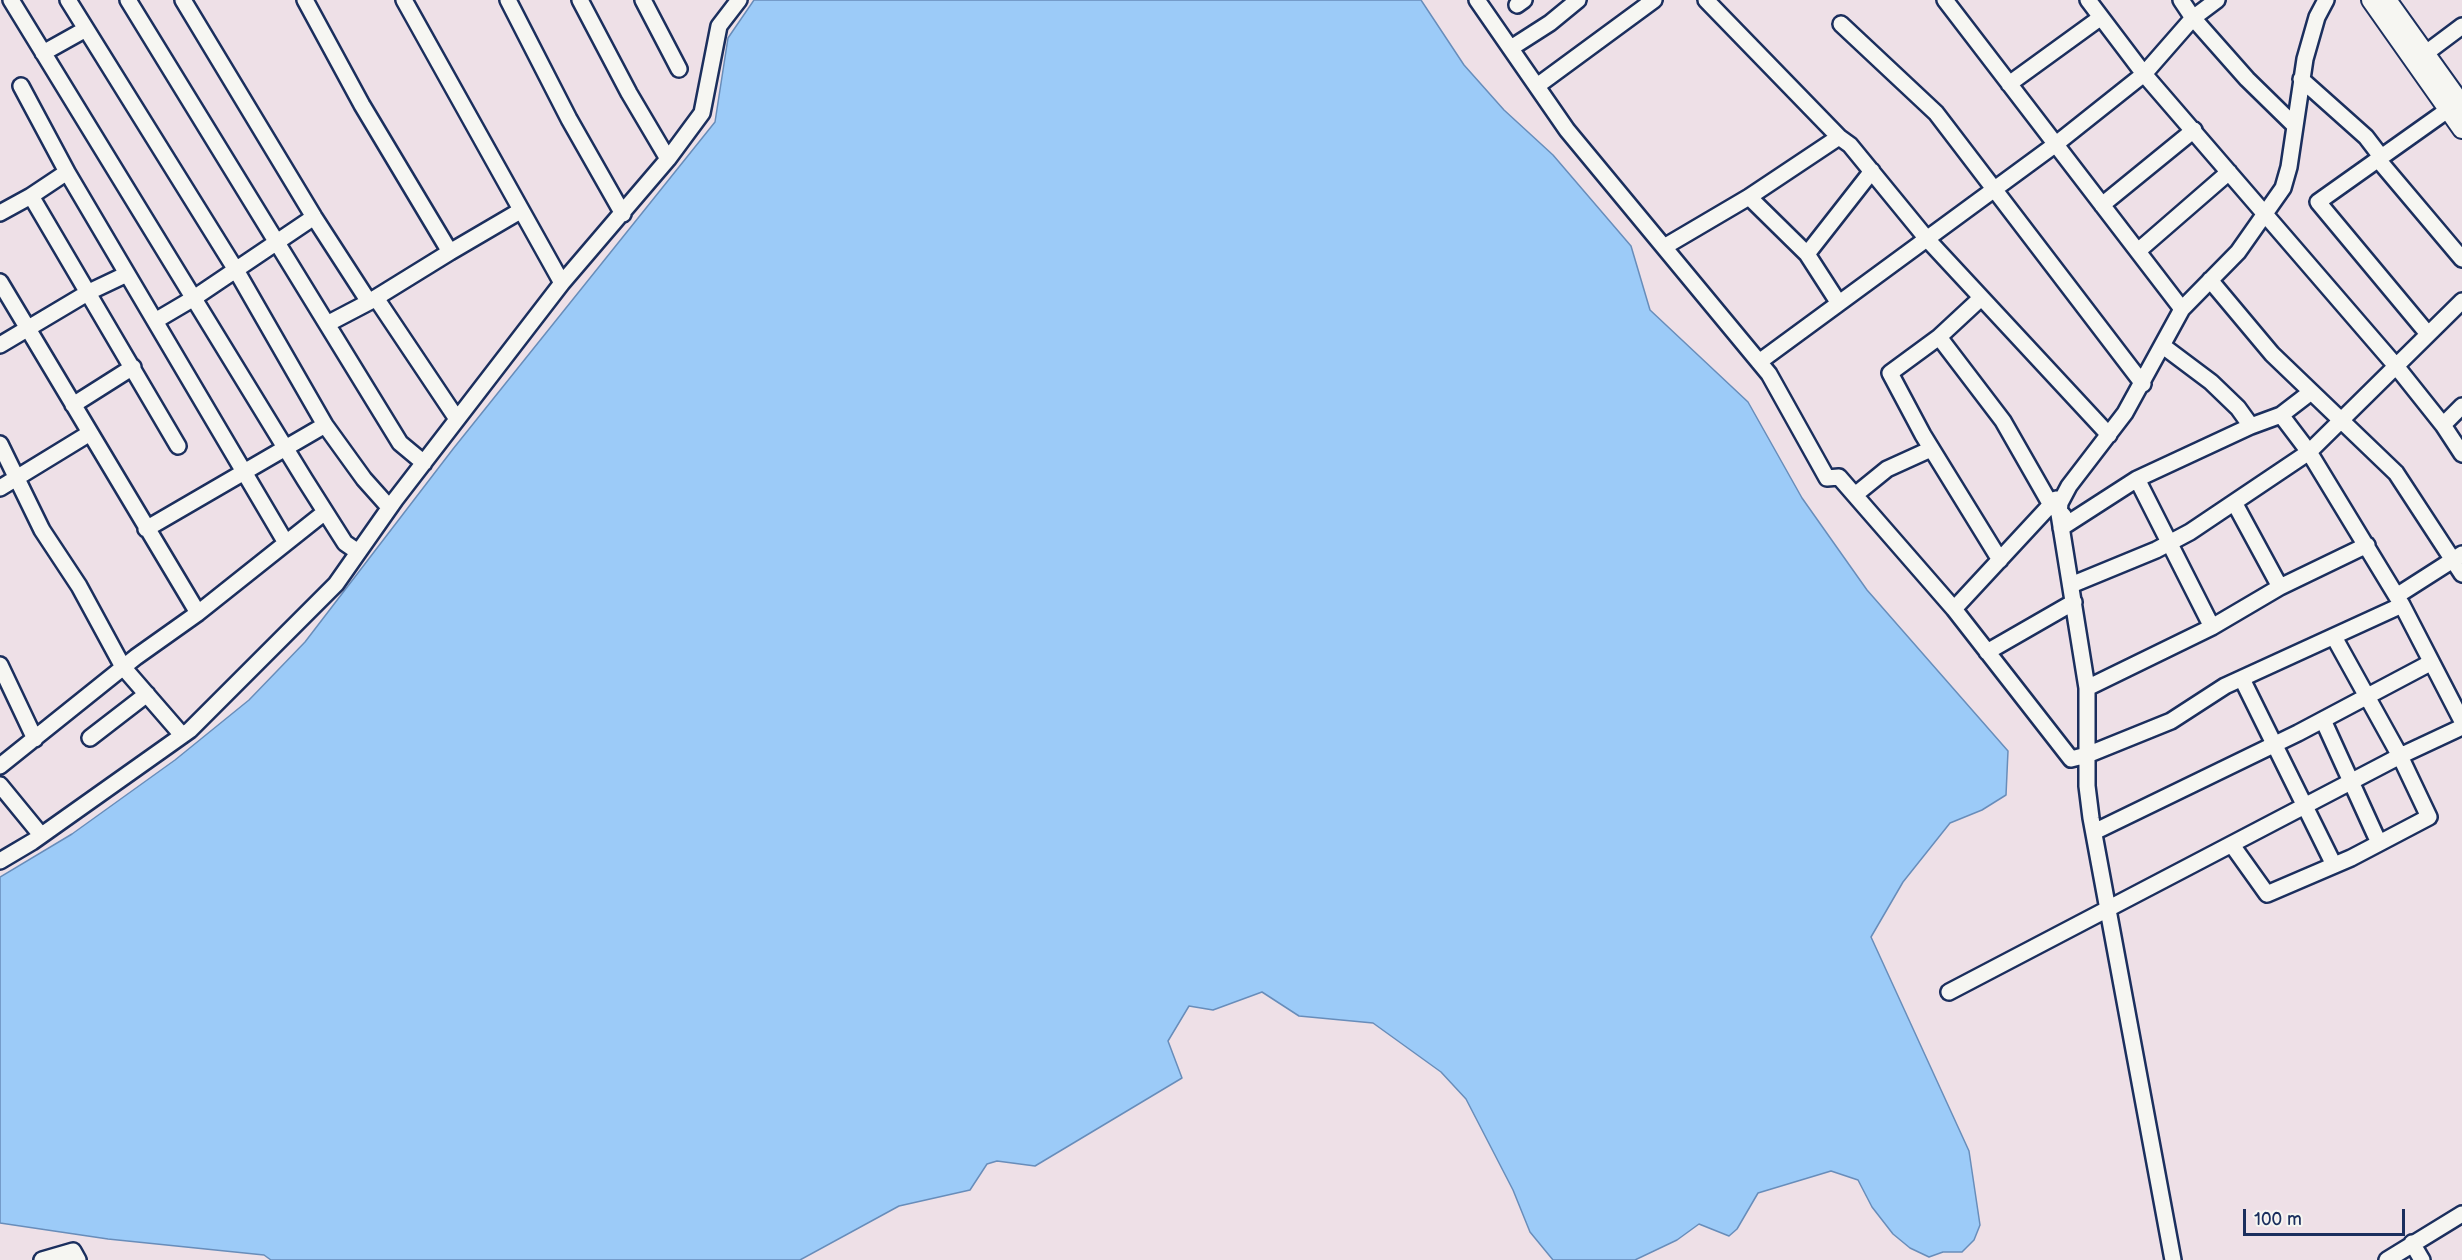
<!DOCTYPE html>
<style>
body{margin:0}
#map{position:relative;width:2462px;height:1260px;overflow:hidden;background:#eee0e7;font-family:"Balsamiq Sans",sans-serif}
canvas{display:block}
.scale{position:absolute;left:2243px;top:1209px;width:162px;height:27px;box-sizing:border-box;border:3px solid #1b2f5e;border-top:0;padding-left:8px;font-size:18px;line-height:21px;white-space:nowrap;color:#1b2f5e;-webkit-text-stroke:4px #f6f6f2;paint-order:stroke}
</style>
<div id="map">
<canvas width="2462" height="1260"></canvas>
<div class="scale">100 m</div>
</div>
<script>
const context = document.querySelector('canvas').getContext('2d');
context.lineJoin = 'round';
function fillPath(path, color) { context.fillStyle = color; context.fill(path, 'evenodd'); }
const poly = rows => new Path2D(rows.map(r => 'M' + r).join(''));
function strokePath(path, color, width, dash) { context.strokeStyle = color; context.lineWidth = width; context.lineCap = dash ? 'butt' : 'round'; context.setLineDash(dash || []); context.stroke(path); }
const water = poly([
 [754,0,1421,0,1464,65,1504,110,1553,155,1631,246,1650,310,1748,402,1802,498,1867,590,2008,751,2006,795,1982,810,1950,823,1903,882,1871,937,1969,1151,1980,1225,1974,1240,1962,1252,1943,1252,1929,1257,1910,1248,1893,1234,1872,1207,1858,1180,1831,1171,1758,1193,1737,1229,1729,1236,1699,1224,1677,1240,1635,1260,1553,1260,1530,1232,1513,1190,1466,1099,1441,1072,1373,1023,1299,1016,1262,992,1213,1010,1189,1006,1168,1041,1182,1078,1035,1166,997,1161,987,1164,970,1190,899,1206,800,1260,271,1260,264,1255,108,1239,0,1223,0,877,72,834,175,760,249,700,305,642,453,449,715,122,728,38,754,0]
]);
fillPath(water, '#9ccbf8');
strokePath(water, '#688dba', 1.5);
const minor = poly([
 [11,0,305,480,345,543,358,552],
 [68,0,236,270,325,425,364,479,389,507],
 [128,0,400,443,424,463],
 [183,0,314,217,369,302],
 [305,0,362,105,450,252,520,211],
 [404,0,562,283,668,159,702,113,719,26,739,0],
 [508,0,569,119,623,214],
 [580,0,629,93,668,159],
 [643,0,679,69],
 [1477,0,1567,130,1769,374,1827,478,1839,477,1954,609,2071,759,2087,755,2171,721,2225,686,2402,605,2309,452,2281,415,2251,426,2238,408,2211,382,2163,346],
 [1706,0,1839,137,1850,145,1927,239,2109,435],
 [1945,0,2182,309],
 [2088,0,2144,74,2396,366,2443,425,2462,454],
 [2181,0,2193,18,2247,79,2293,124],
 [1517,5,1524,0],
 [1841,24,1936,113,2143,384],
 [1511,48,1550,23,1578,0],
 [43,53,86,29],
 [2426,53,2462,26],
 [2301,79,2366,137,2379,154,2381,163,2462,259],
 [2009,84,2100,18],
 [21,86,67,172],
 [1537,86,1654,0],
 [31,196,67,172,286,543],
 [1749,197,1807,254],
 [2102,205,2194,130],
 [0,213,31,196,178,446],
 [1664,247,1749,197,1839,137],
 [2138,251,2229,172],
 [2210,280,2272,354,2396,473,2462,574],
 [0,282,198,613],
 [376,298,457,419],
 [1981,298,1939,337,1890,373,1923,435,2000,560],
 [1838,302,1807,254,1872,171],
 [155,321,194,298,314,217],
 [327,324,369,302,450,252],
 [2428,334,2318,202,2449,109],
 [1939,337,2003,421,2051,505,2063,515],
 [0,345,89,292,127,274],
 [1759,362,2056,144,2144,74,2193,18,2217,0],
 [73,405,133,367],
 [2281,415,2311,392],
 [2443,425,2462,406],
 [0,444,42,530,79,586,123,667,182,735],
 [2137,479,2251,426],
 [0,488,90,433],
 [1855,495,1887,469,1931,449],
 [2235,504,2280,587],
 [2061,528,2137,479,2212,627],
 [146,529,325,425],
 [2071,585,2156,550,2190,532,2309,452,2462,301],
 [2398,595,2462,554],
 [2402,605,2462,721],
 [1954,609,2056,499],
 [1987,652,2074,602],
 [0,665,35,739],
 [2242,679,2334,865],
 [2087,688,2212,627,2280,587,2367,545],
 [2323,720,2379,843],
 [90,738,147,694],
 [0,766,136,657,198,613,325,512],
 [0,785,41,835],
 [2094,832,2298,733,2430,663],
 [2232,845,2267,894,2351,858,2429,817,2400,756,2462,727],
 [0,861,32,842,190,730,336,584,395,500,562,283],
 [1949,992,2400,756,2334,637],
 [2412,1243,2422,1260],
 [42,1260,73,1251,78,1260],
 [2173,1260,2091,818,2087,786,2087,688,2059,514,2060,503,2069,486,2125,413,2182,309,2238,252,2283,188,2289,167,2305,59,2317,17,2326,0],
 [2387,1260,2462,1214]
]);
const major = poly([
 [2371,0,2462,129],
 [2387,0,2462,105]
]);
strokePath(minor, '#1b2f5e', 20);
strokePath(major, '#1b2f5e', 22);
strokePath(minor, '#f6f6f2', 15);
strokePath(major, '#f6f6f2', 18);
</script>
